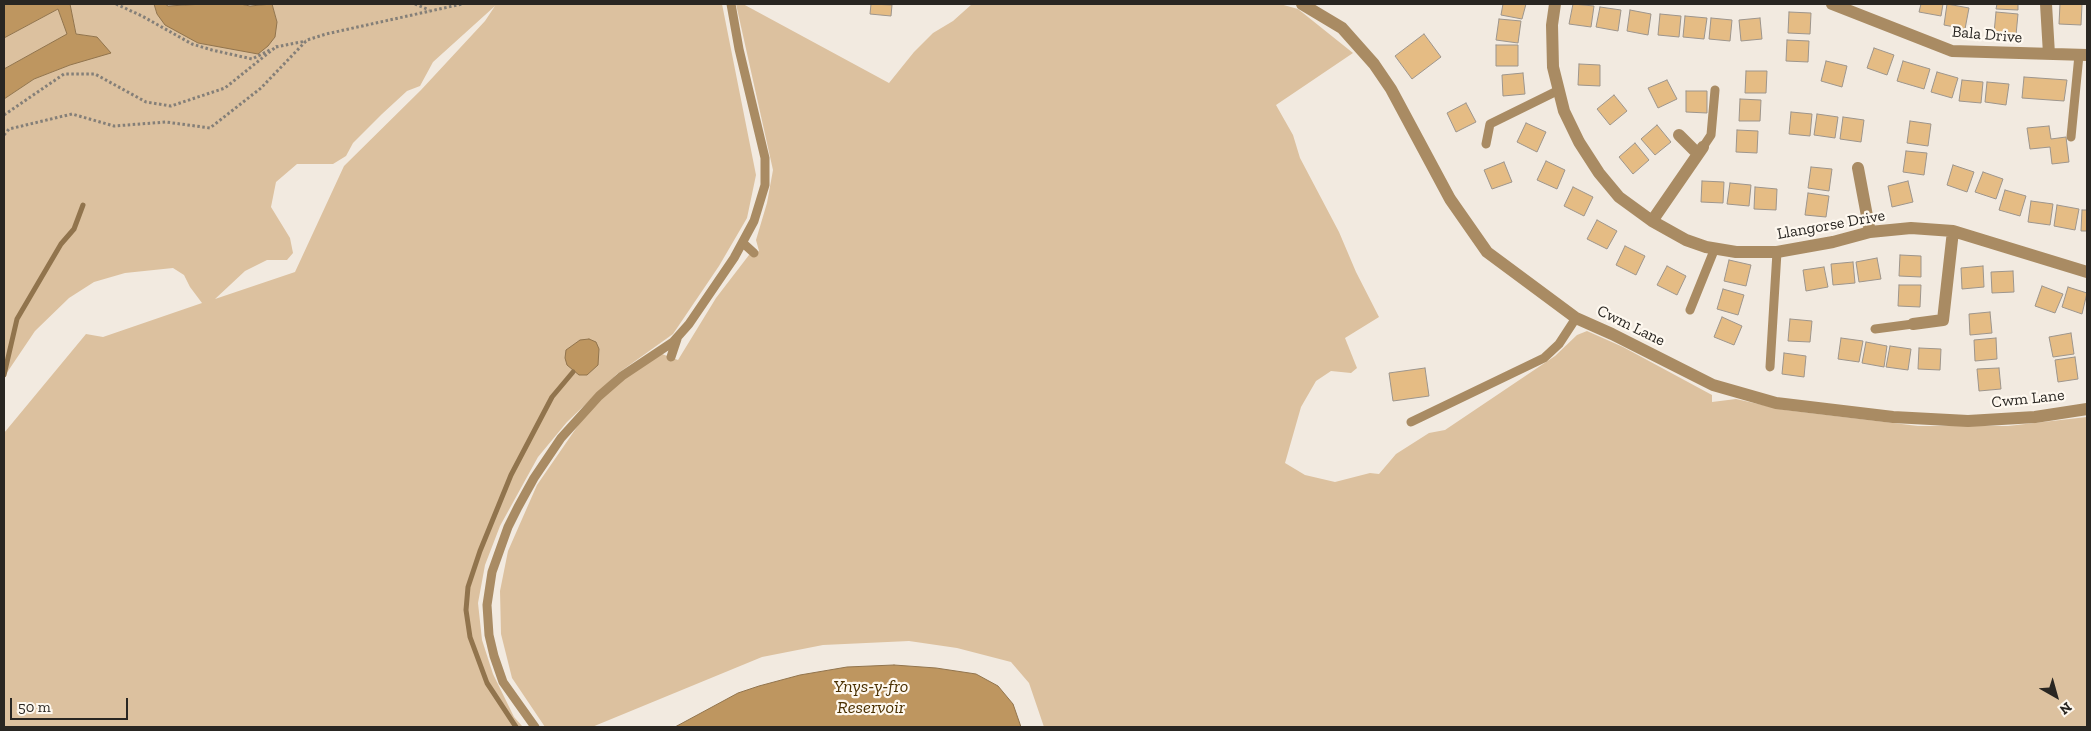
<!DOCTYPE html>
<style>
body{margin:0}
#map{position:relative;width:2091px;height:731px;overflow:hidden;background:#f2eae0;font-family:"Zilla Slab",serif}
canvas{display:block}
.frame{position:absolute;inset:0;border:5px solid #292622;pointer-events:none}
.north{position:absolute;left:2031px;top:671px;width:50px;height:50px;-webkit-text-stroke:4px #fef8ef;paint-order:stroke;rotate:142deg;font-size:14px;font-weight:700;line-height:20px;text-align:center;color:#292622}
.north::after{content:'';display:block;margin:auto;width:18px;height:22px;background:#292622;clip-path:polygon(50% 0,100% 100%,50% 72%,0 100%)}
.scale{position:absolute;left:10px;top:698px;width:118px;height:22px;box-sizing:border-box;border:2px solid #292622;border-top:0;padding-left:6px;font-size:15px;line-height:18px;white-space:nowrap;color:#292622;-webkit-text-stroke:4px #fef8ef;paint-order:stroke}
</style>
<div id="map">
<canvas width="2091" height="731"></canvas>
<div class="frame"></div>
<div class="north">N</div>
<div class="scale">50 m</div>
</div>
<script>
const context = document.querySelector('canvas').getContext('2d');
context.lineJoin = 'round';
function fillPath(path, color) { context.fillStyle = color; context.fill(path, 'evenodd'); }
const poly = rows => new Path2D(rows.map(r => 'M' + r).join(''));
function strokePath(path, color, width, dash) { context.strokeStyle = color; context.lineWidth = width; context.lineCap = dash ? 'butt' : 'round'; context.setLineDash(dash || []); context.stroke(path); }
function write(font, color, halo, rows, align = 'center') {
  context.font = font + ' "Zilla Slab",serif'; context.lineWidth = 4.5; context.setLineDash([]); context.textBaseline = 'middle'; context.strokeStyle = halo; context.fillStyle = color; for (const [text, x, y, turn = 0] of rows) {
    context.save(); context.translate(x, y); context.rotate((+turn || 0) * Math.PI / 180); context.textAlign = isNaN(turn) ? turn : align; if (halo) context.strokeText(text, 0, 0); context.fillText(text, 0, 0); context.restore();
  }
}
fillPath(poly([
 [69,4,154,4,157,14,198,43,211,45,277,22,272,4,722,4,756,175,747,218,719,266,673,334,617,374,567,422,538,457,500,526,485,565,478,603,482,640,493,674,514,717,522,726,521,727,4,727,4,433,86,334,103,337,202,303,190,287,184,275,173,268,125,273,94,282,69,298,35,331,4,377,4,99,34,79,70,65,97,37,76,34],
 [495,6,485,21,421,90,344,166,295,272,215,299,245,271,267,260,287,260,293,253,290,238,271,207,276,182,297,164,333,164,346,156,353,143,382,114,407,91,420,86,433,62],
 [736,4,743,4,889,83,914,52,933,33,953,21,972,4,1280,4,1298,9,1353,53,1276,105,1293,135,1300,158,1339,232,1356,272,1379,317,1345,338,1357,368,1351,373,1331,371,1316,381,1301,407,1285,463,1305,475,1335,482,1370,473,1379,474,1396,454,1429,433,1445,430,1555,356,1577,335,1587,331,1623,347,1712,395,1712,402,1736,399,1785,410,1918,426,2008,426,2087,417,2087,727,1044,727,1029,683,1011,662,957,648,909,641,823,645,762,657,592,727,545,727,512,678,501,634,500,591,508,551,537,485,588,411,622,379,662,354,678,360,716,298,749,255,759,251,756,240,767,203,773,170],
 [58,9,68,34,4,69,4,38]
]), '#dcc19f');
const water = poly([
 [4,4,70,4,76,34,97,37,111,53,70,65,34,79,4,99,4,69,67,34,58,9,4,38,4,4],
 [154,4,165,4,168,6,204,4,240,4,250,6,272,4,277,22,275,37,268,46,258,54,198,43,165,25,157,14,154,4],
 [589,339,596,342,599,349,598,365,587,375,579,375,567,365,565,358,566,350,580,340,589,339],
 [894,665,936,668,976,674,998,686,1013,704,1021,727,675,727,738,693,759,686,800,675,847,667,894,665]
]);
fillPath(water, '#be9660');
strokePath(water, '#91744d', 1);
strokePath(poly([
 [4,375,17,319,61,244,74,229,83,205],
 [516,727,487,683,470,637,466,610,468,587,480,551,511,475,552,397,573,372]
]), '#91744d', 5);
const building = poly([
 [871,4,892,5,891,16,870,14,871,4],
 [1503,4,1526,4,1522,19,1501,15,1503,4],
 [1573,4,1594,6,1591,27,1569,24,1573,4],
 [1921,4,1943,4,1941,16,1919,12,1921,4],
 [1947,4,1969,8,1965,29,1944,25,1947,4],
 [1997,4,2018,4,2018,10,1996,9,1997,4],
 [2060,4,2082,4,2081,25,2059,24,2060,4],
 [1600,7,1621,10,1618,31,1596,27,1600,7],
 [1630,10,1651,14,1648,35,1627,31,1630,10],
 [1789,12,1811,13,1810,34,1788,33,1789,12],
 [1996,12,2018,14,2016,35,1994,33,1996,12],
 [1660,14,1681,16,1679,37,1658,35,1660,14],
 [1685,16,1707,18,1704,39,1683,37,1685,16],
 [1711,18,1732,20,1730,41,1709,39,1711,18],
 [1760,18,1762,39,1741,41,1739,20,1760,18],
 [1499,19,1521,21,1518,43,1496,40,1499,19],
 [1424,34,1441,57,1412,79,1395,56,1424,34],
 [1787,40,1809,41,1808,62,1786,61,1787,40],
 [1496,45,1518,45,1518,66,1496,66,1496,45],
 [1874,48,1894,55,1887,75,1867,68,1874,48],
 [1826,61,1847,66,1842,87,1821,81,1826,61],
 [1903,61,1930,69,1924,89,1897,81,1903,61],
 [1579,64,1600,65,1600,86,1578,85,1579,64],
 [1746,71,1767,71,1766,93,1745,93,1746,71],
 [1937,72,1958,78,1952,98,1931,92,1937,72],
 [1523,73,1525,94,1503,96,1502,75,1523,73],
 [2024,77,2067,80,2064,101,2022,98,2024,77],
 [1667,80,1677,99,1658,108,1648,88,1667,80],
 [1962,80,1983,82,1981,103,1959,101,1962,80],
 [1987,82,2009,84,2006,105,1985,102,1987,82],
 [1686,91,1707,91,1707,113,1686,112,1686,91],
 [1614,95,1627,111,1610,125,1597,109,1614,95],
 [1740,99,1761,100,1760,121,1739,121,1740,99],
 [1466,103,1476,122,1456,132,1447,113,1466,103],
 [1791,112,1812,114,1810,136,1789,134,1791,112],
 [1817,114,1838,117,1835,138,1814,135,1817,114],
 [1843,117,1864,120,1861,142,1840,139,1843,117],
 [1910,121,1931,124,1928,146,1907,143,1910,121],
 [1526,123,1546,132,1537,152,1517,142,1526,123],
 [1657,125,1671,142,1655,155,1641,139,1657,125],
 [2049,126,2051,139,2066,137,2069,162,2052,164,2050,147,2030,149,2027,128,2049,126],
 [1737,130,1758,131,1757,153,1736,152,1737,130],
 [1635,143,1649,160,1633,174,1619,157,1635,143],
 [1906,151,1927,153,1924,175,1903,172,1906,151],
 [1546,161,1565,170,1557,189,1537,180,1546,161],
 [1504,162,1512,182,1492,189,1484,170,1504,162],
 [1953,165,1974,172,1967,192,1947,185,1953,165],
 [1811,167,1832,169,1829,191,1808,188,1811,167],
 [1983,172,2003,179,1996,199,1975,192,1983,172],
 [1702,181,1724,182,1723,203,1701,202,1702,181],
 [1908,181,1913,202,1892,207,1888,186,1908,181],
 [1730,183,1751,185,1749,206,1727,204,1730,183],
 [1573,187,1593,197,1584,216,1564,206,1573,187],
 [1755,187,1777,189,1776,210,1754,209,1755,187],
 [2005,190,2026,196,2020,216,1999,210,2005,190],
 [1808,193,1829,196,1826,217,1805,215,1808,193],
 [2031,201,2053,204,2050,225,2028,222,2031,201],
 [2057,205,2079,209,2075,230,2054,226,2057,205],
 [2082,210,2087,210,2087,231,2081,231,2082,210],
 [1597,220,1617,231,1607,249,1587,239,1597,220],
 [1625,246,1645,256,1636,275,1616,265,1625,246],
 [1900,255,1921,256,1921,277,1899,276,1900,255],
 [1877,258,1881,279,1859,282,1856,262,1877,258],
 [1729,260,1751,265,1746,286,1724,281,1729,260],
 [1853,262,1855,283,1833,285,1831,264,1853,262],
 [1667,266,1686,276,1677,295,1657,285,1667,266],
 [1983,266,1984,287,1962,289,1961,268,1983,266],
 [1824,267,1828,287,1806,291,1803,270,1824,267],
 [2013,271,2014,292,1992,293,1991,272,2013,271],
 [1899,285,1921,285,1920,307,1898,306,1899,285],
 [2042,286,2063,294,2055,313,2035,306,2042,286],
 [2068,287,2087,293,2082,314,2062,307,2068,287],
 [1723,289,1744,295,1738,315,1717,309,1723,289],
 [1990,312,1992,333,1970,335,1969,314,1990,312],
 [1722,317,1742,326,1734,345,1714,337,1722,317],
 [1790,319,1812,321,1810,342,1788,341,1790,319],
 [2071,333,2074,354,2053,357,2049,337,2071,333],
 [1841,338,1863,341,1859,362,1838,359,1841,338],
 [1996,338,1997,359,1975,361,1974,340,1996,338],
 [1866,342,1887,346,1884,367,1862,363,1866,342],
 [1890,346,1911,349,1908,370,1886,367,1890,346],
 [1919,348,1941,349,1940,370,1918,369,1919,348],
 [1784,353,1806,356,1804,377,1782,374,1784,353],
 [2075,357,2078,379,2058,382,2055,360,2075,357],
 [1425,368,1429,396,1393,401,1389,373,1425,368],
 [1999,368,2001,389,1979,391,1977,369,1999,368]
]);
fillPath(building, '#e5bc84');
strokePath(building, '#9d958c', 1);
strokePath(poly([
 [116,4,142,16,192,44,212,50,252,59,270,50],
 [415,4,429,10],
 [276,47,306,41],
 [4,115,64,74,95,74,146,102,171,106,225,88,277,46],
 [4,135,9,129,72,114,114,126,166,122,210,128,261,88,307,40,326,34,462,4]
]), '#847f78', 3, [2.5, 2.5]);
strokePath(poly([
 [2071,137,2079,55],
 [1486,144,1490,124,1557,91],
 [1703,147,1711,135,1715,90],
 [743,243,754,253],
 [1690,310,1715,248],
 [1875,329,1913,324],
 [671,357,677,339],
 [1770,367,1777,252],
 [1411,422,1544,358,1559,344,1576,318],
 [535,727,503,682,494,656,489,635,487,605,492,572,508,527,518,507,534,478,561,438,599,396,622,376,673,342,689,324,734,258,754,221,765,185,765,158,739,49,731,4]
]), '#a98b63', 9);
strokePath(poly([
 [1555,4,1552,25,1553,67,1564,111,1579,142,1599,173,1619,197,1652,221,1686,240,1706,247,1736,252,1777,252,1833,242,1870,232,1911,228,1953,231,2087,272],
 [1832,4,1952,51,2087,55],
 [2046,4,2049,54],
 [1679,135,1698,154],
 [1858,168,1870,232],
 [1652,221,1703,147],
 [1913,324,1943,320,1953,231]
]), '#a98b63', 12);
strokePath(poly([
 [1302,4,1342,28,1374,64,1391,89,1450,199,1487,252,1576,318,1612,334,1713,385,1776,403,1893,417,1968,421,2035,417,2087,409]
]), '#a98b63', 12);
write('16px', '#292622', '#fef8ef', [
 ["Bala Drive",1987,35,5],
 ["Llangorse Drive",1831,225,-10],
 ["Cwm Lane",1631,326,26],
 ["Cwm Lane",2028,399,-6]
]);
write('italic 18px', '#4b3001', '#fef8ef', [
 ["Ynys-y-fro",871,687],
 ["Reservoir",871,708]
]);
</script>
